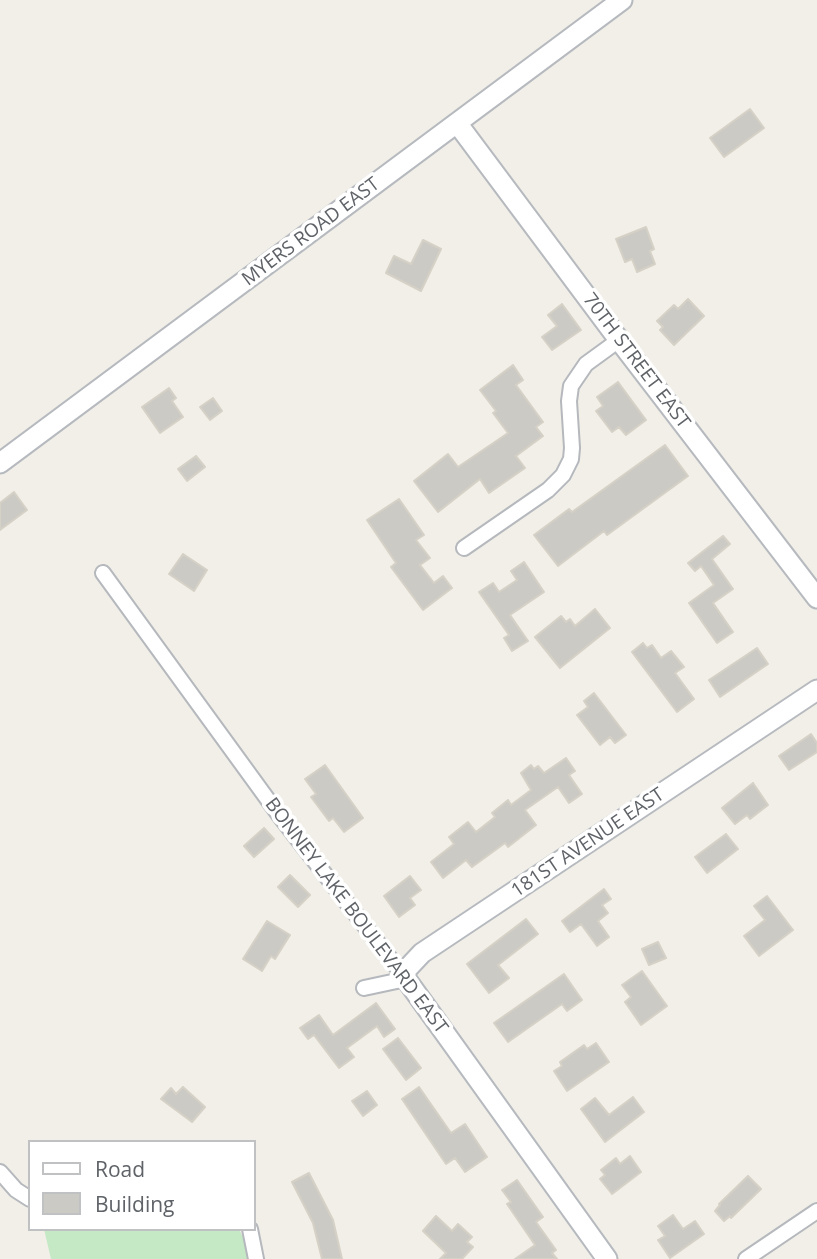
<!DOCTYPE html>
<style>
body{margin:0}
#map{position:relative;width:817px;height:1259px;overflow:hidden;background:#f1efe8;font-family:"Open Sans",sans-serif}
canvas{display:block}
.legend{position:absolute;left:28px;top:1140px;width:228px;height:91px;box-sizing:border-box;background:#fff;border:2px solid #bfc1c3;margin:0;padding:9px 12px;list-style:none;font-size:21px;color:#5f6368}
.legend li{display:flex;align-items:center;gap:14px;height:35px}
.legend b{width:35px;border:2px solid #bfc1c3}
</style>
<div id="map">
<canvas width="817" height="1259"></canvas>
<ul class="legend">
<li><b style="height:9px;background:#fff"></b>Road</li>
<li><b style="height:19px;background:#cccac5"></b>Building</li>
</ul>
</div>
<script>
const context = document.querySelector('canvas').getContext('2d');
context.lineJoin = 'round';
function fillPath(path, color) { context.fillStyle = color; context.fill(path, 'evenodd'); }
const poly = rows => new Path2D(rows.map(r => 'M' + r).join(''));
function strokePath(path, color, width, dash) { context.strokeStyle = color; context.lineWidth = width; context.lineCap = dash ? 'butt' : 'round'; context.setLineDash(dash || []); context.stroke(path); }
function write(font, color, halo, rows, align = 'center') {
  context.font = font + ' "Open Sans",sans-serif'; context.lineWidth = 7; context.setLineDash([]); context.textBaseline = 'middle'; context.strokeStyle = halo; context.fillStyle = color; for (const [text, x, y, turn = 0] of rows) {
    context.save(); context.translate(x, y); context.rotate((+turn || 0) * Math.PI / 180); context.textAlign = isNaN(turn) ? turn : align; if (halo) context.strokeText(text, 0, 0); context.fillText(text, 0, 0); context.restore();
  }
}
fillPath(poly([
 [44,1229,239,1229,246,1244,248,1259,51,1259]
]), '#c5e8c5');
const building = poly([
 [750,109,764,128,724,157,710,138,750,109],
 [646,227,654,249,650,251,655,264,637,272,632,259,625,262,616,239,646,227],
 [423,240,441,249,421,291,386,273,394,256,411,264,423,240],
 [688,299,704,316,674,345,660,330,663,327,657,321,674,305,678,309,688,299],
 [562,304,581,330,552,350,542,337,557,326,548,315,562,304],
 [513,365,523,380,516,385,543,422,536,427,543,436,516,456,525,468,489,493,480,479,438,512,414,481,448,454,458,467,508,433,493,413,496,411,480,390,513,365],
 [618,382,646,420,626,435,619,427,612,432,596,411,603,406,597,397,618,382],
 [169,388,176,398,172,401,183,417,160,433,142,407,169,388],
 [213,398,222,411,210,420,200,407,213,398],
 [665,445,688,476,607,535,604,531,558,566,534,535,569,509,572,512,665,445],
 [196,456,205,467,187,481,178,469,196,456],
 [14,492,27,510,0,530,0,503,14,492],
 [399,499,424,535,416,540,430,558,420,565,434,583,443,576,452,588,423,610,391,567,396,563,367,520,399,499],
 [723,536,730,544,712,559,733,589,713,603,733,632,717,643,689,603,714,585,701,566,695,571,688,563,723,536],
 [183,554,207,570,194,591,169,574,183,554],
 [524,562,544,592,510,615,528,641,512,651,504,638,509,635,479,592,493,583,499,592,517,580,511,571,524,562],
 [595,609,610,628,560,668,535,637,561,616,566,622,570,619,575,626,595,609],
 [643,643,647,648,652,645,661,658,671,651,684,667,675,673,694,699,677,712,632,652,643,643],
 [757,648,768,664,720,697,709,680,757,648],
 [594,693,626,735,615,743,610,737,600,745,577,715,588,707,584,701,594,693],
 [811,734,817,743,817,752,789,770,779,756,811,734],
 [566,758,575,771,569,775,582,794,569,803,558,787,525,810,536,825,508,847,505,843,472,867,466,860,443,878,431,862,454,844,449,837,468,822,476,832,495,817,492,813,508,800,511,805,531,790,521,773,531,765,534,769,538,766,544,773,566,758],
 [325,765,363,818,344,832,333,818,329,821,311,797,316,794,305,779,325,765],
 [753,783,768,805,750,819,747,815,735,824,722,808,753,783],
 [264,828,274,839,254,857,244,846,264,828],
 [726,834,738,849,707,873,695,857,726,834],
 [290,875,310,895,298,907,278,887,290,875],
 [410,876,421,890,410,898,415,905,399,917,384,896,410,876],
 [604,889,611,899,602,905,608,913,598,921,609,937,597,946,581,924,570,932,562,921,604,889],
 [767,896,793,930,759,956,744,936,765,920,754,906,767,896],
 [526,919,538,934,498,965,509,978,489,993,467,964,526,919],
 [267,921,290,935,275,959,271,956,262,971,243,959,267,921],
 [658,942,666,958,649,965,642,949,658,942],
 [642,971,667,1006,641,1025,625,1002,631,997,622,985,642,971],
 [564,974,582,1000,567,1011,562,1004,508,1042,494,1023,564,974],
 [376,1003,395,1029,384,1037,377,1026,347,1048,354,1057,339,1068,314,1035,308,1039,300,1028,319,1015,333,1035,376,1003],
 [398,1038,421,1068,406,1080,383,1049,398,1038],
 [596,1043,609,1062,567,1091,554,1071,562,1066,560,1062,584,1045,587,1049,596,1043],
 [183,1087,205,1107,192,1122,161,1099,171,1088,176,1094,183,1087],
 [419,1087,451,1133,465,1124,487,1157,465,1172,455,1158,446,1164,402,1099,419,1087],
 [367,1091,377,1105,363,1116,352,1101,367,1091],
 [633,1097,644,1112,605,1142,581,1109,595,1098,609,1115,633,1097],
 [630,1156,641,1172,612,1194,600,1179,605,1175,601,1170,616,1158,620,1164,630,1156],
 [309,1173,333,1220,342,1259,322,1259,313,1223,292,1182,309,1173],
 [748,1176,761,1189,731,1218,730,1216,724,1221,715,1211,720,1205,719,1204,748,1176],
 [517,1180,543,1217,536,1222,556,1250,552,1253,557,1259,515,1259,535,1245,507,1204,511,1202,502,1190,517,1180],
 [673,1215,683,1229,695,1221,704,1234,670,1258,658,1240,665,1236,658,1226,673,1215],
 [436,1216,452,1231,458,1224,472,1237,467,1242,473,1247,462,1259,440,1259,446,1253,423,1231,436,1216]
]);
fillPath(building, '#cccac5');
strokePath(building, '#d6d1c6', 2);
const street = poly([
 [464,548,548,490,563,475,571,459,572,448,569,401,571,386,586,364,619,340],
 [103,573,279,815,406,979,364,988],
 [0,1172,16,1190,30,1199],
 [250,1229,256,1259],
 [746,1259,817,1211]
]);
const secondary = poly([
 [457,123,619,340,817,598],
 [0,463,622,0],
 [607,1259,406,979,406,970,422,953,817,690]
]);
strokePath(street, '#b5b8bc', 18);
strokePath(secondary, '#b6babf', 23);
strokePath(street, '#fff', 14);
strokePath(secondary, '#fff', 19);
write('19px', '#5f6368', '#fff', [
 ["MYERS ROAD EAST",311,232,-37],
 ["70TH STREET EAST",636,361,53],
 ["181ST AVENUE EAST",588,843,-34],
 ["BONNEY LAKE BOULEVARD EAST",356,916,53]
]);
</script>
